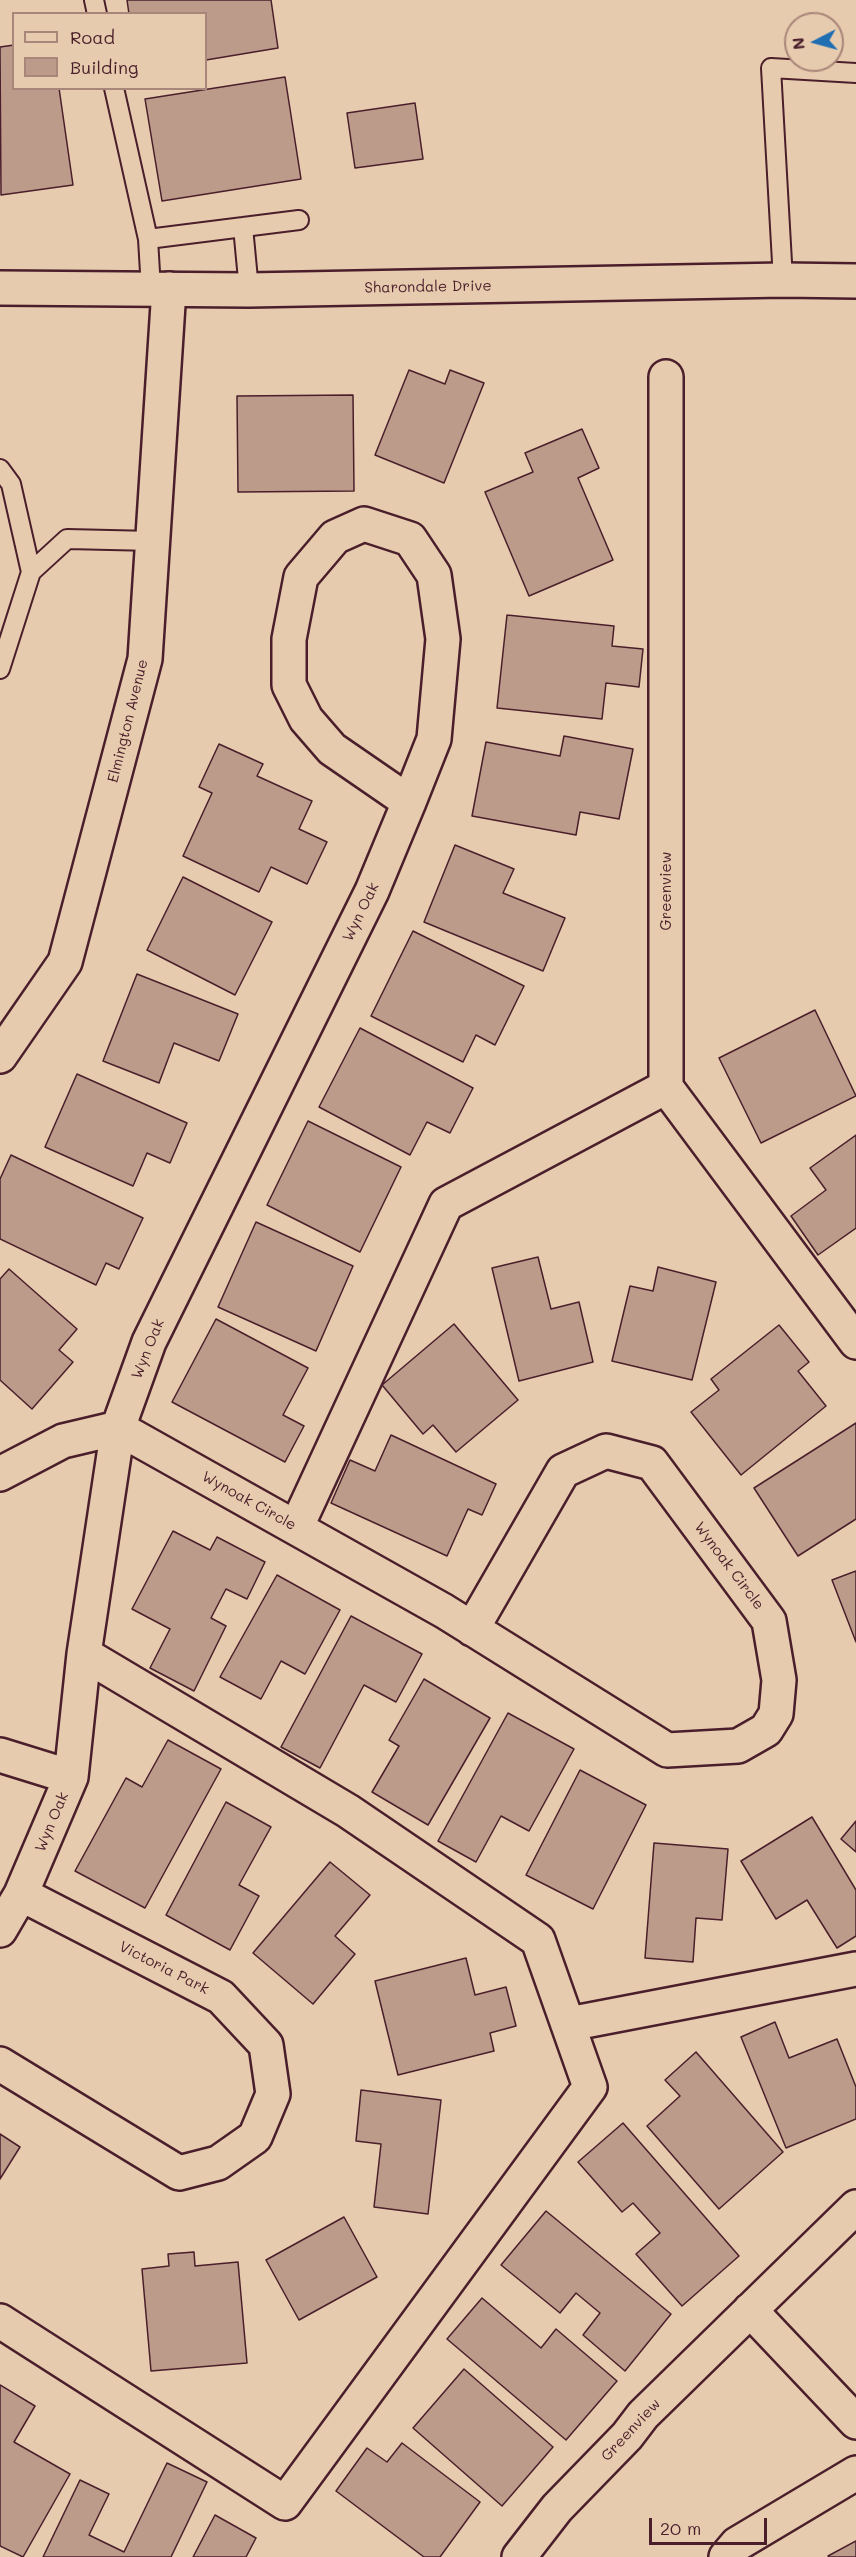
<!DOCTYPE html>
<style>
body{margin:0}
#map{position:relative;width:856px;height:2557px;overflow:hidden;background:#e7cbae;font-family:Mali,sans-serif}
canvas{display:block}
.legend{position:absolute;left:12px;top:12px;width:195px;height:78px;box-sizing:border-box;background:#e7cbae;border:2px solid #a8867a;margin:0;padding:8px 10px;list-style:none;font-size:18px;color:#4a1f2b}
.legend li{display:flex;align-items:center;gap:12px;height:30px}
.legend b{width:30px;border:2px solid #a8867a}
.north{position:absolute;left:784px;top:12px;width:60px;height:60px;box-sizing:border-box;background:#e7cbae;border:2px solid #a8867a;border-radius:50%;rotate:264deg;font-size:16px;font-weight:700;line-height:24px;text-align:center;color:#4a1f2b}
.north::after{content:'';display:block;margin:auto;width:21px;height:27px;background:#1f6fb2;clip-path:polygon(50% 0,100% 100%,50% 72%,0 100%)}
.scale{position:absolute;left:649px;top:2518px;width:118px;height:27px;box-sizing:border-box;border:3px solid #4a1f2b;border-top:0;padding-left:8px;font-size:18px;line-height:21px;white-space:nowrap;color:#4a1f2b;-webkit-text-stroke:4px #e7cbae;paint-order:stroke}
</style>
<div id="map">
<canvas width="856" height="2557"></canvas>
<ul class="legend">
<li><b style="height:8px;background:#e7cbae"></b>Road</li>
<li><b style="height:16px;background:#bc9b8a"></b>Building</li>
</ul>
<div class="north">N</div>
<div class="scale">20 m</div>
</div>
<script>
const context = document.querySelector('canvas').getContext('2d');
context.lineJoin = 'round';
function fillPath(path, color) { context.fillStyle = color; context.fill(path, 'evenodd'); }
const poly = rows => new Path2D(rows.map(r => 'M' + r).join(''));
function strokePath(path, color, width, dash) { context.strokeStyle = color; context.lineWidth = width; context.lineCap = dash ? 'butt' : 'round'; context.setLineDash(dash || []); context.stroke(path); }
function write(font, color, halo, rows, align = 'center') {
  context.font = font + ' Mali,sans-serif'; context.lineWidth = 4.5; context.setLineDash([]); context.textBaseline = 'middle'; context.strokeStyle = halo; context.fillStyle = color; for (const [text, x, y, turn = 0] of rows) {
    context.save(); context.translate(x, y); context.rotate((+turn || 0) * Math.PI / 180); context.textAlign = isNaN(turn) ? turn : align; if (halo) context.strokeText(text, 0, 0); context.fillText(text, 0, 0); context.restore();
  }
}
const building = poly([
 [127,0,271,0,278,48,206,60,206,14,129,14,127,0],
 [14,45,14,88,59,88,73,185,1,195,0,47,14,45],
 [285,77,301,179,162,201,145,99,285,77],
 [415,103,423,159,355,168,347,113,415,103],
 [409,370,445,384,450,370,484,383,444,483,375,455,409,370],
 [353,395,354,491,238,492,237,396,353,395],
 [582,429,599,468,578,478,613,560,529,596,485,492,533,472,525,453,582,429],
 [507,615,614,626,612,646,643,649,639,687,606,683,602,719,497,708,507,615],
 [564,736,633,749,619,819,580,812,576,835,472,816,486,742,560,756,564,736],
 [219,744,263,764,257,776,312,801,299,829,327,842,307,884,271,867,259,892,183,856,212,793,199,787,219,744],
 [455,845,514,869,503,893,565,918,543,971,424,922,455,845],
 [183,877,272,922,235,995,147,950,183,877],
 [413,931,524,986,495,1045,476,1035,463,1062,371,1016,413,931],
 [137,974,238,1014,219,1061,174,1043,159,1083,103,1061,137,974],
 [815,1010,856,1096,761,1143,719,1058,815,1010],
 [360,1028,473,1088,450,1133,427,1122,410,1155,319,1107,360,1028],
 [77,1074,187,1123,170,1163,147,1153,133,1186,45,1147,77,1074],
 [308,1121,401,1167,360,1252,267,1205,308,1121],
 [856,1135,856,1228,818,1255,791,1216,826,1190,810,1168,856,1135],
 [11,1155,143,1218,119,1269,106,1263,96,1285,0,1239,0,1179,11,1155],
 [256,1222,353,1266,316,1351,218,1307,256,1222],
 [538,1257,551,1309,579,1302,593,1362,519,1381,492,1268,538,1257],
 [658,1267,716,1282,692,1380,612,1361,630,1286,653,1291,658,1267],
 [9,1269,77,1329,59,1350,73,1362,32,1409,0,1380,0,1279,9,1269],
 [216,1319,308,1368,283,1415,304,1426,285,1462,172,1402,216,1319],
 [454,1324,518,1400,456,1452,433,1425,423,1434,382,1385,454,1324],
 [779,1325,809,1362,798,1371,826,1406,741,1475,691,1412,719,1390,711,1379,779,1325],
 [856,1423,856,1519,798,1556,754,1488,856,1423],
 [391,1435,496,1484,482,1515,468,1509,447,1556,331,1503,350,1460,375,1471,391,1435],
 [173,1531,210,1550,217,1537,265,1562,247,1599,226,1589,211,1618,226,1626,194,1691,150,1668,170,1629,132,1609,173,1531],
 [856,1571,856,1642,832,1580,856,1571],
 [277,1575,340,1610,305,1674,281,1661,261,1699,220,1677,277,1575],
 [351,1616,422,1654,396,1702,364,1685,320,1768,281,1747,351,1616],
 [424,1679,490,1718,428,1825,372,1792,399,1746,389,1740,424,1679],
 [508,1713,574,1749,529,1831,501,1816,476,1862,438,1841,508,1713],
 [168,1740,221,1769,145,1908,75,1871,126,1778,142,1787,168,1740],
 [580,1770,646,1805,593,1909,526,1875,580,1770],
 [226,1802,271,1827,239,1885,259,1896,230,1950,166,1915,226,1802],
 [812,1817,856,1890,856,1936,837,1948,807,1900,776,1919,741,1861,812,1817],
 [856,1821,856,1852,841,1839,856,1821],
 [654,1843,728,1849,722,1920,696,1918,693,1962,645,1958,654,1843],
 [330,1862,370,1895,335,1936,355,1954,313,2004,253,1953,330,1862],
 [466,1958,475,1995,506,1987,516,2026,490,2033,494,2051,398,2075,375,1981,466,1958],
 [775,2022,789,2058,837,2039,856,2087,856,2119,786,2148,741,2037,775,2022],
 [696,2052,783,2152,719,2209,647,2126,680,2096,665,2080,696,2052],
 [361,2090,441,2100,428,2214,374,2207,381,2144,356,2141,361,2090],
 [623,2123,739,2256,682,2306,636,2254,660,2233,633,2203,622,2212,578,2162,623,2123],
 [0,2134,20,2147,0,2179,0,2134],
 [546,2211,671,2314,625,2371,583,2335,600,2313,576,2293,560,2313,501,2265,546,2211],
 [344,2217,377,2277,299,2320,266,2260,344,2217],
 [194,2252,195,2266,238,2262,247,2363,151,2371,142,2269,169,2266,168,2254,194,2252],
 [482,2298,541,2348,556,2329,617,2381,566,2440,447,2339,482,2298],
 [464,2369,553,2447,502,2506,413,2428,464,2369],
 [0,2385,35,2406,14,2442,70,2474,23,2557,0,2546,0,2385],
 [402,2443,480,2502,440,2557,424,2557,336,2491,367,2448,387,2462,402,2443],
 [167,2463,207,2482,171,2557,43,2557,80,2480,109,2494,89,2535,124,2552,167,2463],
 [215,2515,256,2538,246,2557,193,2557,215,2515],
 [856,2541,856,2557,829,2557,828,2556,856,2541]
]);
fillPath(building, '#bc9b8a');
strokePath(building, '#4a1f2b', 1.5);
const service = poly([
 [94,0,97,14],
 [114,88,148,239,151,289],
 [243,227,249,290],
 [148,239,299,220],
 [783,280,771,68,856,73],
 [0,469,11,484,31,572],
 [0,669,31,572,67,539,153,541]
]);
const minor = poly([
 [0,288,249,290,783,280,856,281],
 [666,377,666,1087,856,1342],
 [0,1474,63,1441,118,1428,444,1611,667,1750,738,1746,766,1730,776,1714,779,1680,769,1621,652,1463,606,1451,563,1471,472,1629],
 [296,1528,446,1204,666,1087],
 [0,1755,71,1777],
 [0,1930,21,1894,71,1777,84,1654,118,1428,149,1342,372,891,409,802,434,739,443,639,434,575,410,539,364,524,335,537,301,577,289,639,289,685,306,719,332,749,409,802],
 [569,2024,856,1969],
 [0,2064,179,2173,218,2163,255,2137,273,2094,266,2045,221,1997,21,1894],
 [750,2310,856,2422],
 [0,2321,285,2503,590,2087,538,1940,348,1811,84,1654],
 [519,2557,557,2508,627,2436,643,2415,856,2207],
 [726,2557,737,2544,856,2473]
]);
const tertiary = poly([
 [0,1056,65,962,145,659,169,289]
]);
strokePath(service, '#4a1f2b', 22);
strokePath(minor, '#4a1f2b', 38);
strokePath(tertiary, '#4a1f2b', 38);
strokePath(service, '#e7cbae', 18);
strokePath(minor, '#e7cbae', 33);
strokePath(tertiary, '#e7cbae', 33);
write('15px', '#4a1f2b', '#e7cbae', [
 ["Sharondale Drive",428,287,-1],
 ["Elmington Avenue",128,721,-76],
 ["Greenview",666,891,-90],
 ["Wyn Oak",361,912,-64],
 ["Wyn Oak",148,1349,-68],
 ["Wynoak Circle",249,1501,29],
 ["Wynoak Circle",729,1566,53],
 ["Wyn Oak",52,1822,-67],
 ["Victoria Park",164,1968,27],
 ["Greenview",631,2430,-47]
]);
</script>
